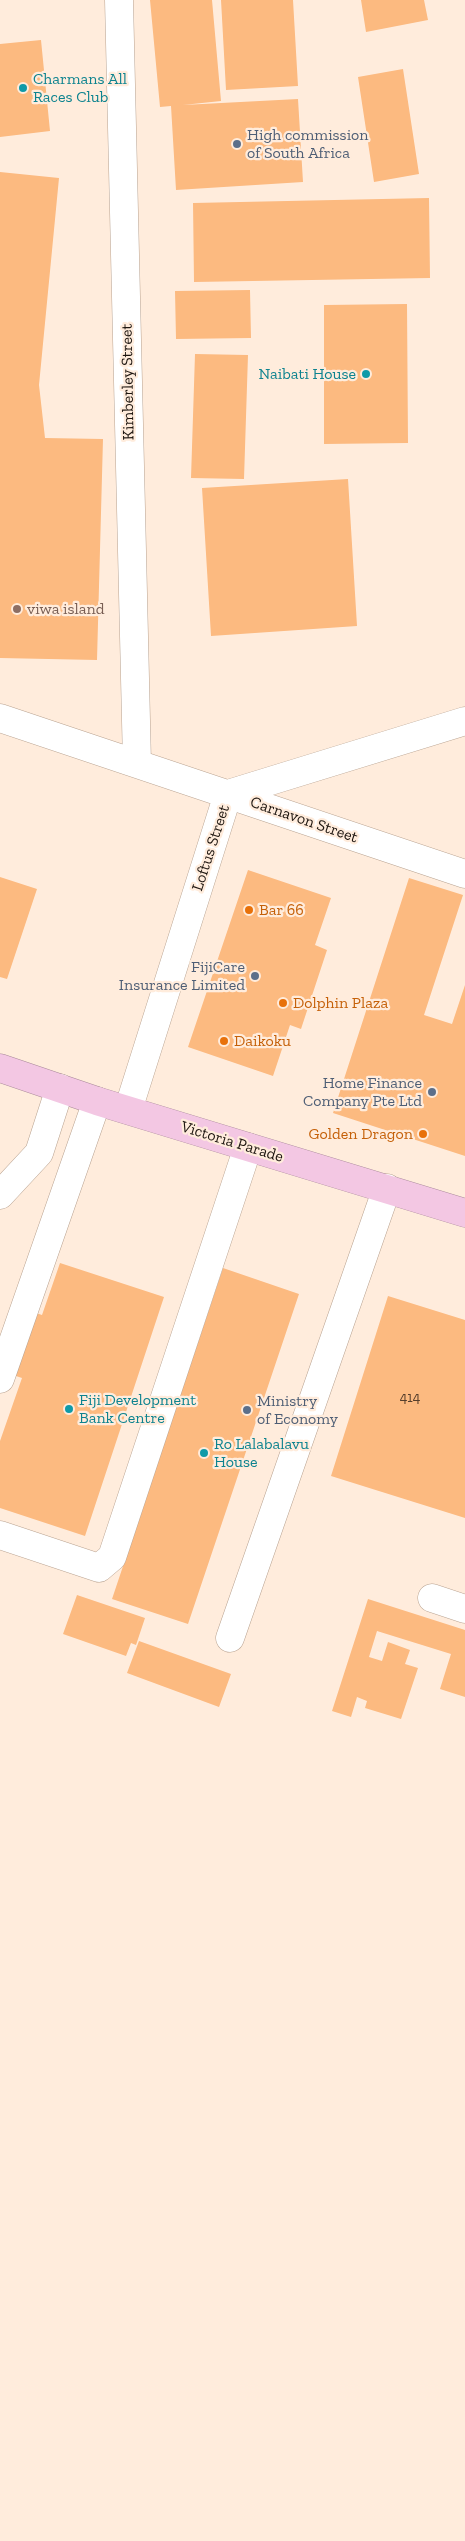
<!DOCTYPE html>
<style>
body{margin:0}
canvas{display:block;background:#ffecdc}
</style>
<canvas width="465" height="2541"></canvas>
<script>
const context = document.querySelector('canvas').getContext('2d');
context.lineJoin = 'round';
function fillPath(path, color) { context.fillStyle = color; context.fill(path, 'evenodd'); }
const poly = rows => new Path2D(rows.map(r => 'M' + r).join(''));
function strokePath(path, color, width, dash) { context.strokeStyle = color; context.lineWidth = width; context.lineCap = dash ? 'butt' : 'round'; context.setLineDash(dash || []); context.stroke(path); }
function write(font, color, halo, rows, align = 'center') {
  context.font = font + ' "Zilla Slab",serif'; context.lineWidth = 4.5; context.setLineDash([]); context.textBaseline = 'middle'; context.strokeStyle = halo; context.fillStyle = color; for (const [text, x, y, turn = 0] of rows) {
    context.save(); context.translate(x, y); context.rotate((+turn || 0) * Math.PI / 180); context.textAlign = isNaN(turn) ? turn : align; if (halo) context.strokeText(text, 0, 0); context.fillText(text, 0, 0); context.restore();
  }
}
fillPath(poly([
 [150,0,212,0,221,101,183,105,298,99,303,182,176,190,171,106,160,107],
 [221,0,293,0,298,86,226,90],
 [361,0,424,0,428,20,366,32],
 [41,40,50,131,0,137,0,44],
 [403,69,419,174,374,182,358,77],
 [0,172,59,178,39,385,45,438,103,439,97,660,0,658],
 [429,198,430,278,194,282,193,203],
 [250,290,251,338,176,339,175,291],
 [407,304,408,443,324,444,324,305],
 [195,354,248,355,244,479,191,478],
 [348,479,357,626,211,636,202,488],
 [248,870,331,898,315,945,327,950,301,1029,290,1025,273,1076,188,1047],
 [0,877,37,889,7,979,0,977],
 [409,878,463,895,424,1015,452,1024,465,985,465,1156,333,1113],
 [60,1263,164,1297,85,1536,0,1508,0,1441,22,1378,7,1373,27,1310,42,1315],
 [223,1268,299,1294,188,1624,112,1599],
 [388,1296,465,1320,465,1518,331,1476],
 [77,1595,145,1618,136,1645,131,1643,126,1656,63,1634],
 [368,1599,465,1630,465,1697,440,1689,451,1654,377,1631,369,1657,382,1661,388,1642,410,1650,405,1664,418,1668,401,1719,365,1708,367,1701,357,1697,351,1717,332,1711],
 [139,1641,231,1674,219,1707,127,1673]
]), '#fcba80');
const minor = poly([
 [119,0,137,763],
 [0,718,465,874],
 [128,1110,228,794,465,721],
 [0,1195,39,1153,60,1088],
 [0,1379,97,1101],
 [0,1535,99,1568,112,1557,248,1147],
 [432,1598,465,1609],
 [230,1638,387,1188]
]);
const highway = poly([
 [0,1068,97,1101,465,1213]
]);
strokePath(minor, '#b9a391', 29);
strokePath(highway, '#a88999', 29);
strokePath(minor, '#fff', 28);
strokePath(highway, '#f3c7e3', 28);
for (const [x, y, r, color] of [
 [23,88,5,"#0f9aa8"],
 [237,144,5,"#5c6f8a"],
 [366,374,5,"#0f9aa8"],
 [17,609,5,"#8d6e63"],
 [249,910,5,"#e8710a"],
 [255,976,5,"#5c6f8a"],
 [283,1003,5,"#e8710a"],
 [224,1041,5,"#e8710a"],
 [432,1092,5,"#5c6f8a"],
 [423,1134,5,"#e8710a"],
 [69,1409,5,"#0f9aa8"],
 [247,1410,5,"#5c6f8a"],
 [204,1453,5,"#0f9aa8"]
]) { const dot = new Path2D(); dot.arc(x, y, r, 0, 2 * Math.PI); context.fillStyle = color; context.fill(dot); strokePath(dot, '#ffecdc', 2); }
write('14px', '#553e2b', null, [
 ["414",410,1398]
]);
write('16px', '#0d838f', '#ffecdc', [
 ["Charmans All",33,79],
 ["Races Club",33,97],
 ["Naibati House",356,374,"right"],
 ["Fiji Development",79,1400],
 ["Bank Centre",79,1418],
 ["Ro Lalabalavu",214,1444],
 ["House",214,1462]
], 'left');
write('16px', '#4e5e75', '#ffecdc', [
 ["High commission",247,135],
 ["of South Africa",247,153],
 ["FijiCare",245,967,"right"],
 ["Insurance Limited",245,985,"right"],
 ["Home Finance",422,1083,"right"],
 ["Company Pte Ltd",422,1101,"right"],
 ["Ministry",257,1401],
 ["of Economy",257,1419]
], 'left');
write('16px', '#1d150f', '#ffecdc', [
 ["Kimberley Street",128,382,-91],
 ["Carnavon Street",304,820,19],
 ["Loftus Street",211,848,-72],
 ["Victoria Parade",232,1142,17]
]);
write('16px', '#785e54', '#ffecdc', [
 ["viwa island",27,609]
], 'left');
write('16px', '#c56008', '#ffecdc', [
 ["Bar 66",259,910],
 ["Dolphin Plaza",293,1003],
 ["Daikoku",234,1041],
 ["Golden Dragon",413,1134,"right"]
], 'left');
</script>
